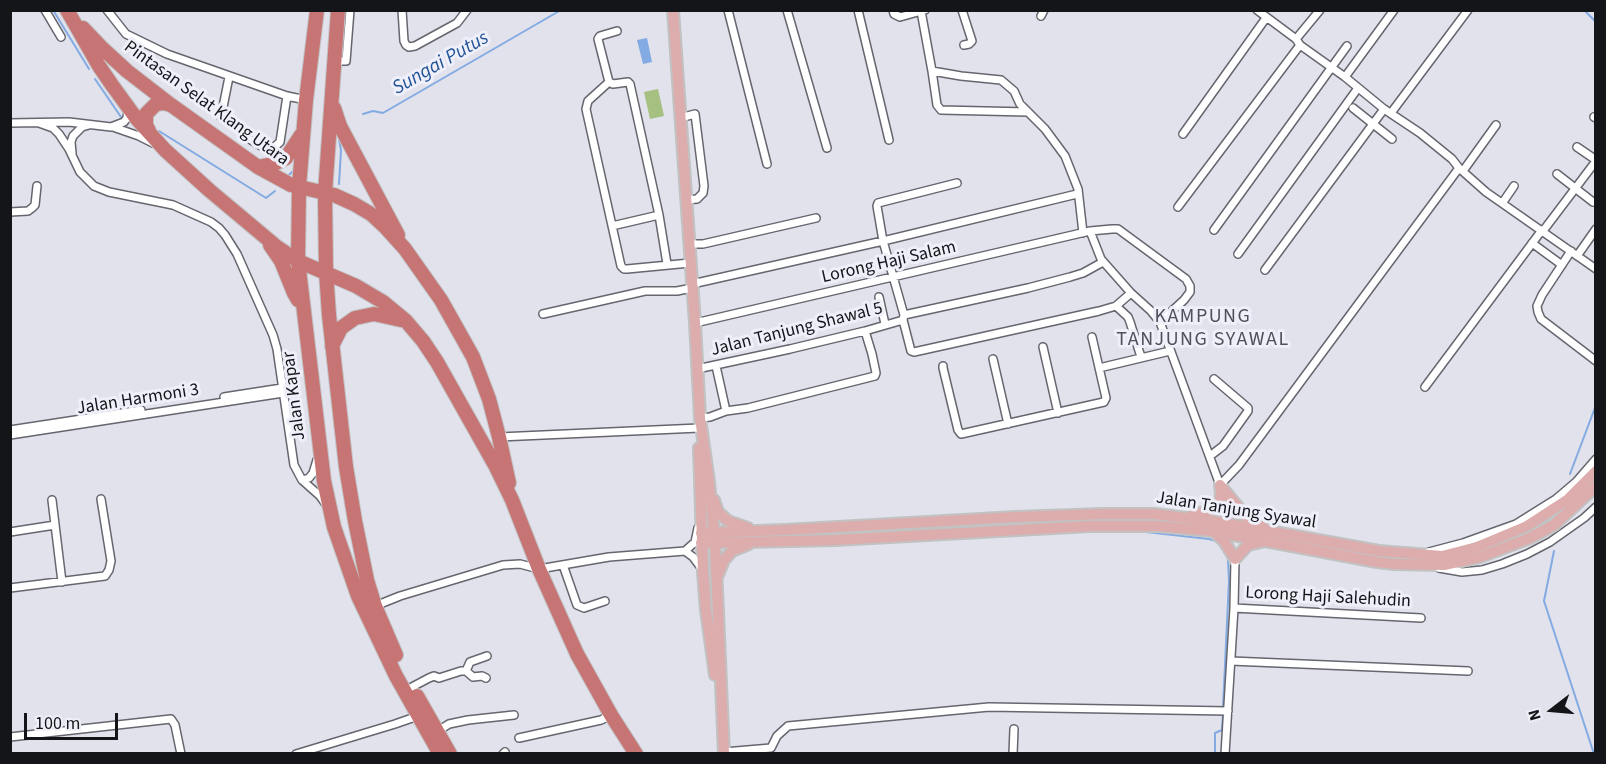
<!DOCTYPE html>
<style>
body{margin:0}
#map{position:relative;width:1606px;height:764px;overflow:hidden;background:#e1e2ec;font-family:"Source Sans 3",sans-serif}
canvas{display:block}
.frame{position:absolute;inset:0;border:12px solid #141518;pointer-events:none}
.north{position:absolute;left:1522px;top:680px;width:60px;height:60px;-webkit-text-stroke:4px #eeeff9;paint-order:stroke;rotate:254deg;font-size:16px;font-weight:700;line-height:24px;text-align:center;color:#141518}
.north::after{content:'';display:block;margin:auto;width:21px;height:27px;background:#141518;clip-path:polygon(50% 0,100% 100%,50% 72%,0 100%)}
.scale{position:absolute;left:24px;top:713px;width:94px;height:27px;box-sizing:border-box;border:3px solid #141518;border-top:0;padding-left:8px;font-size:18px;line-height:21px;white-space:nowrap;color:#141518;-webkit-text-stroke:4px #eeeff9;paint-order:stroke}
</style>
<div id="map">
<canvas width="1606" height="764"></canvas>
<div class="frame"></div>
<div class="north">N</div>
<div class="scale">100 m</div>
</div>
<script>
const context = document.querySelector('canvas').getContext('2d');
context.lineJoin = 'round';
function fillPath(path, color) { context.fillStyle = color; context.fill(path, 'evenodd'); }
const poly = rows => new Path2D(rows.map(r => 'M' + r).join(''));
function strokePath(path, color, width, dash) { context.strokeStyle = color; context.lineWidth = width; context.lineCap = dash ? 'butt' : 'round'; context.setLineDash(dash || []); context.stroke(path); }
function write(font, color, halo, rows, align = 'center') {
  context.font = font + ' "Source Sans 3",sans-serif'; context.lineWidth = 6; context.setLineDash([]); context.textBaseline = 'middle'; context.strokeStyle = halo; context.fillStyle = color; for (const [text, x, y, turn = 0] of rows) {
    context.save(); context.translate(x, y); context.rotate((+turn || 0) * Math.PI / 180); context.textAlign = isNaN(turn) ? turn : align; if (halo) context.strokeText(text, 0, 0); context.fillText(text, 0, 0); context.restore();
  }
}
fillPath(poly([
 [658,89,664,116,650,119,644,92]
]), '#a5c081');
fillPath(poly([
 [647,38,652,62,643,64,637,40]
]), '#83aae2');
strokePath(poly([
 [53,10,89,69],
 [1584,10,1596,22],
 [95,79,121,117],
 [363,114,373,111,383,113,561,10],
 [159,131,266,198,275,191],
 [288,176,293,171],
 [339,184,341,150,339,139,340,137],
 [1570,474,1596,405],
 [1146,532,1209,539,1216,541,1223,548,1228,559,1229,581,1223,707],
 [1554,551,1544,601,1594,754],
 [1215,754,1215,733,1222,730,1223,714]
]), '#83aae2', 2);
const street = poly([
 [45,10,61,37],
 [107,10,126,34,167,54,287,96,306,100],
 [402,10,404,41,406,45,409,47,415,46,457,23,467,10],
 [728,10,767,164],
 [787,10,827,148],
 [858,10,889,140],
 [893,10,894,14,900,17,925,10],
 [962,10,972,41,969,44,964,45],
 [1257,10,1296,39,1300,45,1345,77,1384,109,1420,133,1452,159,1459,168,1486,192,1596,269],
 [921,11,932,71,937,105,941,110,1028,112],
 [1041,16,1044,10],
 [617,31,600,36,598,39,609,82,613,84,628,82,630,84,659,215,667,264],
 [1296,39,1320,10],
 [335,61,346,61,350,10],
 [932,71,961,76,1001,80,1014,91,1020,104,1045,129,1065,156,1078,189,1083,233],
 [1345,77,1394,10],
 [609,82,588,101,586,109,621,266,624,269,627,269,690,263],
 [1353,108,1392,139],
 [1391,113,1468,10],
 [221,117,229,77],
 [1594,117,1596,118],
 [680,118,695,114,704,186,703,193,697,199,686,200],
 [10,123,69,122,111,127,124,122,127,118,128,111],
 [39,123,53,128,59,134,69,149,80,172,94,186,109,192,173,205,211,222,219,228,225,235,237,254,273,335,277,349,294,465,302,480,320,496,325,503],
 [113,127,139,136,153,143],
 [1183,134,1266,18],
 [251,140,268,150,272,149,280,142,287,96],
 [1577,147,1596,160],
 [72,153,71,142,73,136,82,127,89,125],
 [1463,171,1496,125],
 [1557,174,1593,202],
 [957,183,878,203,877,206,883,241,904,315,903,320,911,351,914,352,1099,311,1116,306,1131,293],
 [1503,202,1514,186],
 [1178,207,1300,45],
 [10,212,28,211,32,208,35,205,37,186],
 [612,226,659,215],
 [1214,230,1347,46],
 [1090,231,1101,259,1131,293,1151,311,1160,322,1220,485,1239,465,1459,168],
 [1543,231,1596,161],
 [1532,243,1562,265],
 [689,244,703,244,816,218],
 [1571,251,1542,295,1537,306,1538,312,1541,319,1596,361],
 [1238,254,1358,88],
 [1577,256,1596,229],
 [1265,270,1384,109],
 [692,284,883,241,1077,194],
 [879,297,885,324],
 [1116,306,1128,317,1130,322,1141,357],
 [543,314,645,291,677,291,692,288],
 [904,315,1028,288,1070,277,1083,273,1103,262],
 [695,323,1090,231,1112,229,1118,229,1186,279,1190,286,1190,292,1184,300,1160,322],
 [1043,347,1058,413],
 [993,359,1008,424],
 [716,366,726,411],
 [943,366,943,368,958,430,961,434,1104,402,1106,398,1092,337],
 [1099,368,1170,351],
 [697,369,790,349,865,331,903,320],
 [1425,387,1542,230],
 [224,397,282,388],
 [700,418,710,417,726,411,748,408,875,376,876,373,872,354,865,331],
 [10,430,141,410],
 [10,435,283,393],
 [499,437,699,428],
 [1210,456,1223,446,1248,411,1248,408,1214,379],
 [302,480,309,478,313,473,317,460],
 [52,500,62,582],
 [10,532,55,525],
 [685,551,695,542,698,528],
 [685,551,693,557,702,569],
 [1429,552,1463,543,1516,524,1556,499,1576,482,1596,459],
 [563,565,577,605,584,608,605,601],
 [1439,568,1462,572,1482,570,1502,564,1527,554,1550,542,1584,518,1596,507],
 [10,588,105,576,109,570,111,561,101,499],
 [375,606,400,596,503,565,520,564,539,569,609,557,685,551],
 [1234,608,1421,618],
 [1231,661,1468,671],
 [466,671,470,662,487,656],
 [412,687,429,678,434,676,439,678,461,671,466,671,473,677,482,676,486,678],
 [438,731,449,724,468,720,514,715],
 [10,737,171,719,175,725,181,754],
 [519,738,601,720,611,715],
 [724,752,771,748,777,736,788,726,989,707,1228,711],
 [296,754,395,724,418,716],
 [503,754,505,752],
 [1013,754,1014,729],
 [1225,754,1234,608,1235,559]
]);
const primary = poly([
 [673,10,695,323,700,418,709,482,715,542,724,754],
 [699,448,703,572,706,610,715,675],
 [1220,485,1246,517,1264,528],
 [714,500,718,512,728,521,748,528],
 [1191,516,1214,509,1220,502,1221,493,1220,485],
 [1213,531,1224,541,1235,559,1248,545,1261,542],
 [701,533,785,530,1016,517,1103,514,1154,514,1218,522,1379,551,1442,556,1477,547,1527,526,1567,500,1596,471],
 [701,543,835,540,1090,526,1158,526,1212,531,1377,562,1394,564,1444,565,1480,557,1530,538,1554,525,1596,486],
 [718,575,724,560,732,551,749,544]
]);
const highway = poly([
 [67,10,99,66,112,85,136,118,165,150,209,190,277,247,298,261,356,286,383,302,406,321,423,341,437,362,495,465,512,500,539,569,577,654,611,715,636,754],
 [317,10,306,100,299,187,298,261,324,481,334,527,358,596,396,676,440,754],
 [338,10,325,193,326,272,329,315,346,467,355,521,367,580,375,606,396,655],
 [83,28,103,49,127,71,171,105,258,167,291,185,334,195,354,204,371,214,386,228,405,249,441,300,473,357,489,399,499,437,509,483],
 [334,108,340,126,398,235],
 [149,131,146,125,146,114,156,104,164,103,171,105],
 [258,167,274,164,286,158,301,135],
 [270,245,281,261,294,293,298,300],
 [332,346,341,328,355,318,374,314,401,320],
 [417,696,450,754]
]);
strokePath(street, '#65666e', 10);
strokePath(primary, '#c2c2c3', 14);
strokePath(highway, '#c2c2c3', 16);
strokePath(street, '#fff', 7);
strokePath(primary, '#ddacac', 10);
strokePath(highway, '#c77474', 14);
write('18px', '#141518', '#eeeff9', [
 ["Pintasan Selat Klang Utara",206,104,36],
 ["Lorong Haji Salam",889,263,-13],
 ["Jalan Tanjung Shawal 5",797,330,-14],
 ["Jalan Kapar",295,396,-97],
 ["Jalan Harmoni 3",138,400,-9],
 ["Jalan Tanjung Syawal",1236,511,9],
 ["Lorong Haji Salehudin",1328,598,3]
]);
write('italic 20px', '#235397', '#eeeff9', [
 ["Sungai Putus",441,64,-30]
]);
context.letterSpacing = '1.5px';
write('20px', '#4f5058', '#eeeff9', [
 ["KAMPUNG",1203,318],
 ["TANJUNG SYAWAL",1203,341]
]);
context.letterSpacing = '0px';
</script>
